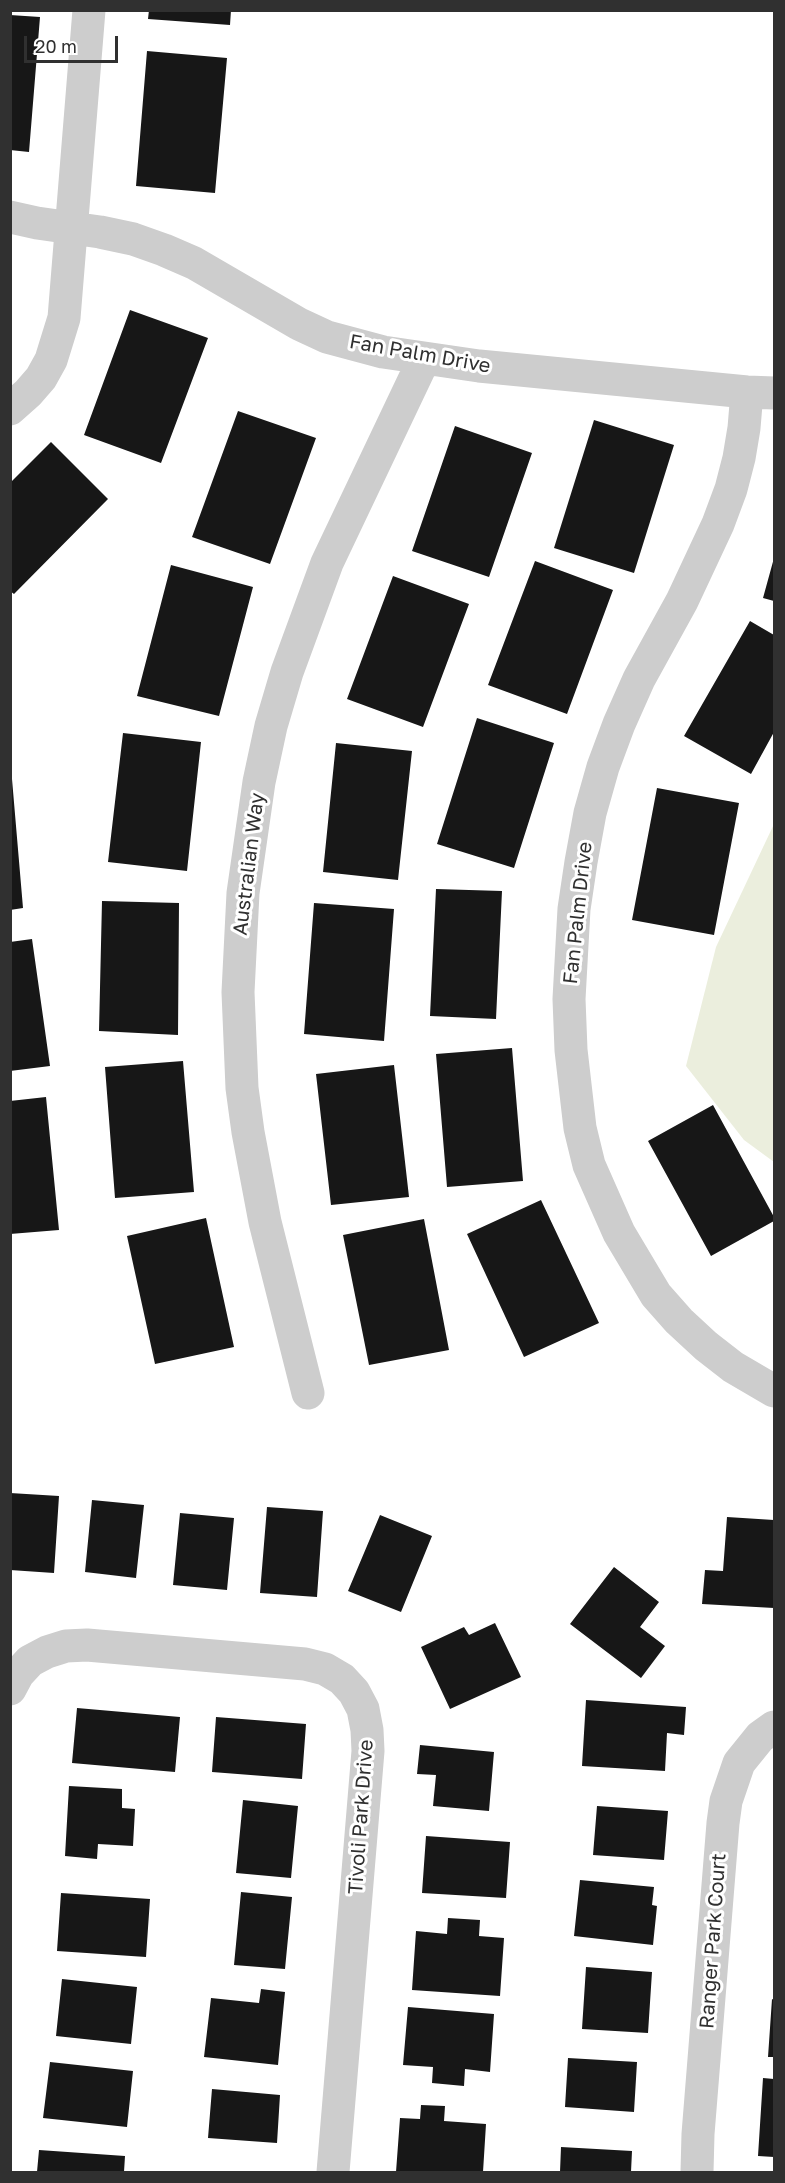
<!DOCTYPE html>
<style>
body{margin:0}
#map{position:relative;width:785px;height:2183px;overflow:hidden;background:#fff;font-family:"Golos Text",sans-serif}
canvas{display:block}
.frame{position:absolute;inset:0;border:12px solid #303030;pointer-events:none}
.scale{position:absolute;left:24px;top:36px;width:94px;height:27px;box-sizing:border-box;border:3px solid #303030;border-top:0;padding-left:8px;font-size:18px;line-height:21px;white-space:nowrap;color:#303030;-webkit-text-stroke:4px #fff;paint-order:stroke}
</style>
<div id="map">
<canvas width="785" height="2183"></canvas>
<div class="frame"></div>
<div class="scale">20 m</div>
</div>
<script>
const context = document.querySelector('canvas').getContext('2d');
context.lineJoin = 'round';
function fillPath(path, color) { context.fillStyle = color; context.fill(path, 'evenodd'); }
const poly = rows => new Path2D(rows.map(r => 'M' + r).join(''));
function strokePath(path, color, width, dash) { context.strokeStyle = color; context.lineWidth = width; context.lineCap = dash ? 'butt' : 'round'; context.setLineDash(dash || []); context.stroke(path); }
function write(font, color, halo, rows, align = 'center') {
  context.font = font + ' "Golos Text",sans-serif'; context.lineWidth = 6; context.setLineDash([]); context.textBaseline = 'middle'; context.strokeStyle = halo; context.fillStyle = color; for (const [text, x, y, turn = 0] of rows) {
    context.save(); context.translate(x, y); context.rotate((+turn || 0) * Math.PI / 180); context.textAlign = isNaN(turn) ? turn : align; if (halo) context.strokeText(text, 0, 0); context.fillText(text, 0, 0); context.restore();
  }
}
fillPath(poly([
 [774,824,774,1162,744,1140,686,1066,716,947]
]), '#ebeedd');
fillPath(poly([
 [149,10,231,10,230,25,148,19],
 [10,15,40,17,29,152,10,150],
 [147,51,227,58,215,193,136,186],
 [130,310,208,338,161,463,84,435],
 [238,411,316,438,270,564,192,537],
 [594,420,674,445,634,573,554,548],
 [455,426,532,453,489,577,412,551],
 [51,442,108,499,14,594,10,591,10,483],
 [774,558,774,601,763,598],
 [535,561,613,590,567,714,488,685],
 [171,565,253,587,219,716,137,696],
 [393,576,469,604,423,727,347,699],
 [750,621,774,635,774,732,751,774,684,736],
 [477,718,554,743,514,868,437,844],
 [123,733,201,742,187,871,108,862],
 [336,743,412,751,398,880,323,872],
 [12,779,23,908,10,910,10,780],
 [657,788,739,803,714,935,632,920],
 [436,889,502,891,496,1019,430,1016],
 [102,901,179,903,178,1035,99,1031],
 [314,903,394,909,384,1041,304,1034],
 [32,939,50,1066,10,1071,10,942],
 [512,1048,523,1181,447,1187,436,1054],
 [183,1061,194,1192,115,1198,105,1067],
 [394,1065,409,1197,331,1205,316,1074],
 [46,1097,59,1230,10,1234,10,1101],
 [713,1105,774,1217,774,1221,711,1256,648,1141],
 [541,1200,599,1323,524,1357,467,1234],
 [206,1218,234,1347,155,1364,127,1236],
 [424,1219,449,1350,369,1365,343,1235],
 [10,1493,59,1496,54,1573,10,1570],
 [92,1500,144,1505,136,1578,85,1572],
 [267,1507,323,1511,317,1597,260,1593],
 [180,1513,234,1518,227,1590,173,1585],
 [380,1515,432,1536,401,1612,348,1591],
 [727,1517,774,1520,774,1608,702,1604,705,1570,723,1571],
 [614,1567,659,1602,640,1627,665,1646,641,1678,570,1624],
 [495,1623,521,1677,450,1709,421,1647,464,1627,469,1635],
 [586,1700,686,1707,684,1735,667,1733,665,1771,582,1766],
 [77,1708,180,1717,175,1772,72,1763],
 [216,1717,306,1724,302,1779,212,1772],
 [420,1745,494,1752,489,1811,433,1806,436,1775,417,1774],
 [69,1786,122,1789,122,1808,135,1809,133,1846,98,1844,97,1859,65,1856],
 [243,1800,298,1806,291,1878,236,1873],
 [597,1806,668,1811,664,1860,593,1855],
 [426,1836,510,1842,506,1898,422,1893],
 [580,1880,654,1887,652,1905,657,1906,653,1945,574,1936],
 [241,1892,292,1897,285,1969,234,1965],
 [61,1893,150,1899,146,1957,57,1951],
 [448,1918,480,1920,479,1936,504,1938,500,1996,412,1990,416,1931,447,1934],
 [586,1967,652,1972,648,2033,582,2029],
 [62,1979,137,1987,131,2044,56,2036],
 [261,1989,285,1992,278,2065,204,2057,211,1998,259,2003],
 [772,1999,774,2000,774,2057,768,2057],
 [408,2007,494,2014,490,2072,465,2069,464,2086,432,2083,433,2067,403,2065],
 [568,2058,637,2062,634,2112,565,2107],
 [50,2062,133,2071,127,2127,43,2118],
 [763,2078,774,2079,774,2157,758,2156],
 [212,2089,280,2095,277,2143,208,2138],
 [421,2105,445,2106,444,2121,486,2124,483,2172,396,2172,400,2118,420,2119],
 [561,2147,632,2151,631,2172,560,2172],
 [39,2150,125,2156,124,2172,37,2172]
]), '#171717');
strokePath(poly([
 [10,217,37,223,100,232,133,239,164,250,194,263,299,324,327,337,383,352,479,366,747,392,774,393],
 [747,392,744,428,739,458,731,489,718,524,682,601,639,679,619,724,603,767,590,813,581,862,574,909,569,999,571,1050,580,1128,589,1165,619,1233,656,1295,679,1321,706,1346,733,1367,774,1391],
 [10,409,28,393,41,378,51,360,64,318,89,10],
 [308,1393,265,1222,248,1132,242,1088,238,992,243,893,259,782,271,726,287,672,327,563,424,359],
 [10,1689,18,1674,30,1661,47,1652,66,1646,87,1645,305,1664,325,1669,342,1679,354,1692,363,1709,367,1730,368,1751,333,2172],
 [697,2172,698,2134,723,1823,726,1801,739,1763,760,1737,774,1727]
]), '#cdcdcd', 33);
write('20px', '#303030', '#fff', [
 ["Fan Palm Drive",420,354,10],
 ["Australian Way",249,864,-83],
 ["Fan Palm Drive",578,913,-84],
 ["Tivoli Park Drive",361,1817,-86],
 ["Ranger Park Court",713,1941,-86]
]);
</script>
